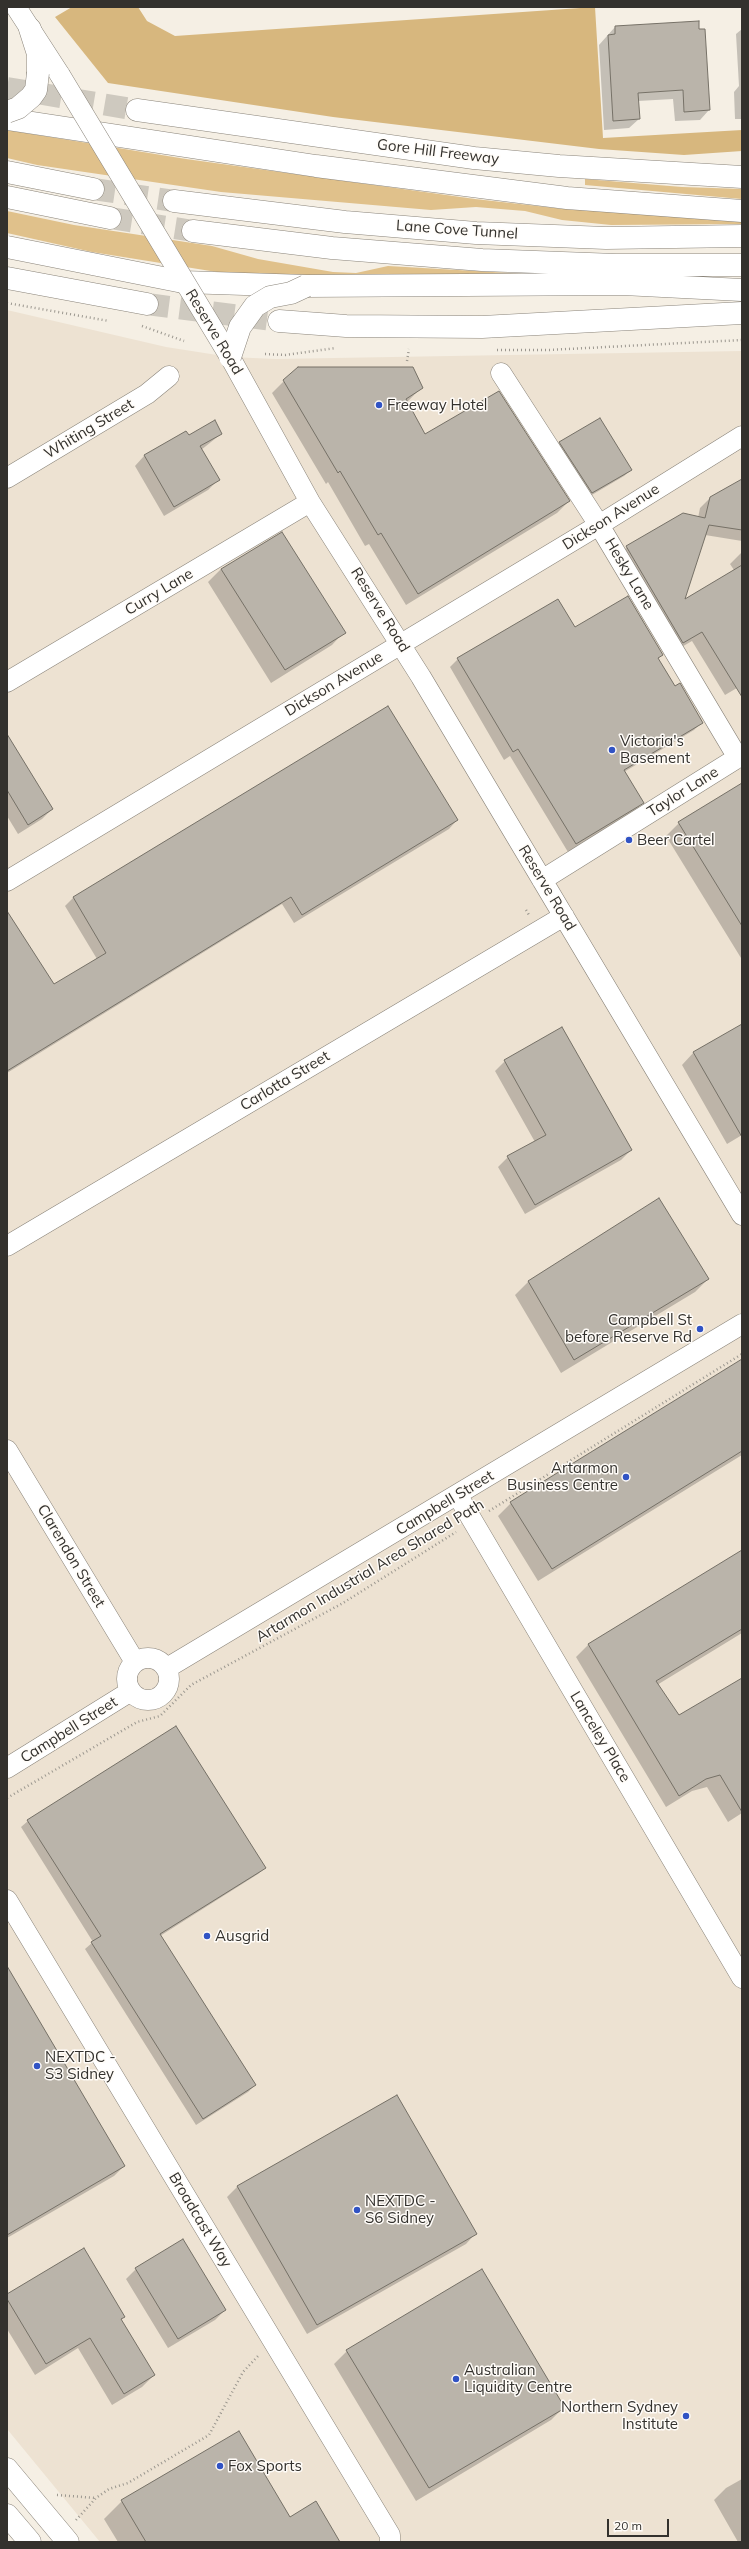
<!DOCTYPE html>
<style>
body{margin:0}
#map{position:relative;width:749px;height:2549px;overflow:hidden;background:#f5efe4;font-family:Mulish,sans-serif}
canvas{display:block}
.frame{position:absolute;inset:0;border:8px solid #33312d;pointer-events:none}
.scale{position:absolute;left:607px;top:2519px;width:62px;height:18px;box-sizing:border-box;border:2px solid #33312d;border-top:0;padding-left:5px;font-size:12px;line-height:14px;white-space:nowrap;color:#33312d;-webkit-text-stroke:3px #fffcf8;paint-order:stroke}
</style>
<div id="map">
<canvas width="749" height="2549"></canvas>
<div class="frame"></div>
<div class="scale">20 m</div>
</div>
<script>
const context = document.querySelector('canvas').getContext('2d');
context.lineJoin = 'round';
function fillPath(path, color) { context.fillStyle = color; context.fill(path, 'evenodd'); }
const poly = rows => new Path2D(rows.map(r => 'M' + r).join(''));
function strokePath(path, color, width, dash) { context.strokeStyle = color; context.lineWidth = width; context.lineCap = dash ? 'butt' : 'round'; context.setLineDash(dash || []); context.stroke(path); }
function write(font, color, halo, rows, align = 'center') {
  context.font = font + ' Mulish,sans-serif'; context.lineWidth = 3; context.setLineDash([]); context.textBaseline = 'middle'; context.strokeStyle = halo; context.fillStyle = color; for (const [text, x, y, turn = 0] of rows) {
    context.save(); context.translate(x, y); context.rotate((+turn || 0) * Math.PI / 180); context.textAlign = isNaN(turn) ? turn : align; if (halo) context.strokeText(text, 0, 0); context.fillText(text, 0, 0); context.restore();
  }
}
fillPath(poly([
 [7,310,166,347,230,357,276,359,742,351,742,2542,100,2542,7,2429]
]), '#ede2d2');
fillPath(poly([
 [7,130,186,159,475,199,564,209,742,219,742,224,611,225,562,220,525,211,476,207,431,210,221,192,37,165,7,158],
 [585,179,682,187,742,189,742,199,585,185],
 [7,211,74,225,212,246,258,259,333,272,356,273,388,266,579,277,248,277,92,252,7,233]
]), '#e0c18b');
fillPath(poly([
 [72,7,138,7,147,21,175,36,595,7,603,138,742,130,742,151,684,155,599,149,333,117,108,83,55,17]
]), '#d7b77e');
fillPath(poly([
 [615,27,704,30,709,110,700,120,675,121,673,99,638,101,639,119,629,128,604,130,599,45],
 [742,29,742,119,735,119,734,92,739,86,736,34],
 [284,381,421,388,407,402,425,436,569,501,557,513,406,605,369,544,365,546,328,482,326,484,272,393],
 [221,434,201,450,218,480,208,490,164,516,135,466,144,456,188,437],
 [560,443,631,470,624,476,585,499,553,449],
 [742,480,742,541,705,535,684,601,734,570,730,564,742,552,742,685,725,695,692,641,673,652,617,557,627,547,698,518,700,508,711,497],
 [221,569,344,632,332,645,271,683,208,582],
 [574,629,662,655,658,659,675,688,702,722,694,730,624,772,643,803,635,810,568,852,510,756,504,760,450,667,458,659],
 [388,707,457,820,449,829,294,923,282,904,7,1073,7,931,53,986,97,959,65,906,73,898],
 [7,736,52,809,42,819,18,834,7,816],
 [742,785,742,958,741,958,666,836,679,823],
 [742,1025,742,1135,727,1144,682,1065,694,1052],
 [505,1061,631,1150,621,1160,525,1214,498,1167,508,1157,535,1142,495,1071],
 [659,1199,708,1279,695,1292,561,1373,515,1295,528,1282],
 [742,1360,742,1455,538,1581,498,1516,511,1503],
 [742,1551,742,1633,657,1685,679,1716,742,1679,742,1813,728,1822,707,1787,692,1791,666,1807,576,1657,588,1645],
 [28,1821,265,1868,258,1874,160,1936,255,2085,248,2092,196,2125,85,1949,93,1942,21,1827],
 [7,1968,124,2166,114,2176,7,2238],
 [396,2096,475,2234,466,2244,307,2334,227,2197,237,2187],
 [136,2269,225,2310,215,2320,168,2348,126,2279],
 [7,2295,124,2316,121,2320,154,2375,142,2387,112,2405,78,2348,35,2375,7,2329],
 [347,2351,564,2407,551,2420,416,2501,334,2364],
 [742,2479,742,2542,738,2542,714,2500,726,2488],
 [122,2501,290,2518,339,2542,118,2542,104,2519]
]), '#0003');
const building = poly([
 [699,21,699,29,705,29,710,110,684,112,683,90,638,93,640,119,613,121,608,35,615,34,615,26,699,21],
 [298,367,413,367,423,388,406,399,425,434,499,391,570,501,418,594,381,533,378,535,340,471,338,473,283,380,298,367],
 [600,418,632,470,592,493,559,442,600,418],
 [215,420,222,434,200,446,220,480,174,507,144,455,186,431,189,435,215,420],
 [742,479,742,530,709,525,685,599,742,565,742,697,702,632,683,643,626,546,683,513,705,518,710,497,742,479],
 [282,532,346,633,285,670,221,569,282,532],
 [628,596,663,655,658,658,675,686,680,683,703,723,624,770,644,803,576,844,518,749,513,752,457,658,558,599,575,627,628,596],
 [388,706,458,820,302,915,291,897,7,1071,7,911,54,984,106,953,73,897,388,706],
 [7,734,53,809,28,825,7,790,7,734],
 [742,783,742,926,678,822,742,783],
 [742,1024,742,1137,693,1052,742,1024],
 [562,1027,632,1150,535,1205,507,1156,546,1135,504,1060,562,1027],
 [659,1198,709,1279,574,1360,528,1281,659,1198],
 [742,1359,742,1451,552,1569,510,1502,742,1359],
 [742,1550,742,1629,656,1681,679,1715,742,1678,742,1812,720,1775,706,1779,679,1796,588,1644,742,1550],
 [176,1726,266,1868,160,1934,256,2085,203,2119,91,1942,101,1936,27,1820,176,1726],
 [7,1966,125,2166,7,2235,7,1966],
 [397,2095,477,2234,317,2325,237,2186,397,2095],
 [183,2239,226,2310,178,2339,135,2268,183,2239],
 [84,2248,125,2317,121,2319,155,2375,124,2394,90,2338,46,2364,7,2299,7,2294,84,2248],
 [482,2269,565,2408,429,2488,346,2350,482,2269],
 [239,2431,290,2517,316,2501,340,2542,146,2542,121,2500,239,2431]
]);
fillPath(building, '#bab4aa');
strokePath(building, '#767167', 1);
strokePath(poly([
 [7,88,137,110],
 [93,189,174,201],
 [110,218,193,231],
 [147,304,279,321]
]), '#cec9bf', 22, [22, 11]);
const minor = poly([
 [16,7,60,75],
 [230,357,310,502,421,677,742,1215],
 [501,373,599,525,738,758],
 [7,478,147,394,169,376],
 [7,682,310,502],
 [542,880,742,755],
 [7,881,599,525,742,436],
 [7,1246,564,916],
 [7,1450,135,1662],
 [458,1496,742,1978],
 '127 1679a21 21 0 1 1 42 0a21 21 0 1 1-42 0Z',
 [167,1668,742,1324],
 [7,1768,131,1691],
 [7,1900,390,2535,390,2542]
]);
const major = poly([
 [7,2469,68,2542],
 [7,2515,30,2542]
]);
const highway = poly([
 [30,29,38,54,38,73],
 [137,110,474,158,559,166,742,177],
 [7,119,316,166,567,198,742,211],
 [7,172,93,189],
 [7,197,110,218],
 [174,201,345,222,476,233,606,238,742,236],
 [193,231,332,248,482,260,616,265,742,265],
 [7,278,147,304],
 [183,282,306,286,623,284,742,290],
 [279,321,346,326,482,327,742,313]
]);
strokePath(minor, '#8a847a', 21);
strokePath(major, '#8a847a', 23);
strokePath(highway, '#8a847a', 23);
strokePath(poly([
 [7,303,109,321],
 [142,326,184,341],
 [497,350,548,350,742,340],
 [265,354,285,355,336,348],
 [407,361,409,349],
 [526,910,529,915],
 [489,1511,742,1354],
 [7,1798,137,1722,160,1716,191,1685,343,1603,456,1532],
 [57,2495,96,2498],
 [76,2520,96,2498,109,2489,128,2483,209,2435,243,2372,258,2356]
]), '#9b978f', 2.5, [1, 3]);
strokePath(minor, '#fff', 20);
strokePath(major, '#fff', 22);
strokePath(highway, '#fff', 22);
const minorBridge = poly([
 [60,75,230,357]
]);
const highwayBridge = poly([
 [7,112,18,108,31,97,36,90,38,73],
 [7,247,183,282],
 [230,357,240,327,255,306,270,297,291,293,306,286]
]);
strokePath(minorBridge, '#8a847a', 21, []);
strokePath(highwayBridge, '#8a847a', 23, []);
strokePath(minorBridge, '#fff', 20);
strokePath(highwayBridge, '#fff', 22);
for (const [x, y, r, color] of [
 [379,405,4,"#3153c4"],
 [612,750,4,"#3153c4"],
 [629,840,4,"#3153c4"],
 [700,1329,4,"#3153c4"],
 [626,1477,4,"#3153c4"],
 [207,1936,4,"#3153c4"],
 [37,2066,4,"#3153c4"],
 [357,2210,4,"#3153c4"],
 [456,2379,4,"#3153c4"],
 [686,2416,4,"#3153c4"],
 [220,2466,4,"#3153c4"]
]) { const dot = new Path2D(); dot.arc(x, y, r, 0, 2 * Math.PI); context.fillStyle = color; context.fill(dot); strokePath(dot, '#fffcf8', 1.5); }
write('15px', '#33312d', '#fffcf8', [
 ["Gore Hill Freeway",438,152,7],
 ["Lane Cove Tunnel",457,230,4],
 ["Reserve Road",214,332,59],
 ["Whiting Street",89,429,-31],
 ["Dickson Avenue",611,517,-32],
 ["Hesky Lane",629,574,59],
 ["Curry Lane",159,592,-31],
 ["Reserve Road",380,610,58],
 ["Dickson Avenue",334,684,-31],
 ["Taylor Lane",683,792,-32],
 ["Reserve Road",547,888,59],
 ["Carlotta Street",285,1081,-31],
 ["Campbell Street",445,1503,-31],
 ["Clarendon Street",71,1556,59],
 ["Artarmon Industrial Area Shared Path",370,1571,-31],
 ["Campbell Street",69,1730,-32],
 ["Lanceley Place",600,1737,59],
 ["Broadcast Way",200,2220,59]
]);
write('15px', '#33312d', '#fffcf8', [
 ["Freeway Hotel",387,405],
 ["Victoria's",620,741],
 ["Basement",620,758],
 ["Beer Cartel",637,840],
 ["Campbell St",692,1320,"right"],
 ["before Reserve Rd",692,1337,"right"],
 ["Artarmon",618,1468,"right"],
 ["Business Centre",618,1485,"right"],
 ["Ausgrid",215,1936],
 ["NEXTDC -",45,2057],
 ["S3 Sidney",45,2074],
 ["NEXTDC -",365,2201],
 ["S6 Sidney",365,2218],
 ["Australian",464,2370],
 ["Liquidity Centre",464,2387],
 ["Northern Sydney",678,2407,"right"],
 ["Institute",678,2424,"right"],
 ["Fox Sports",228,2466]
], 'left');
</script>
